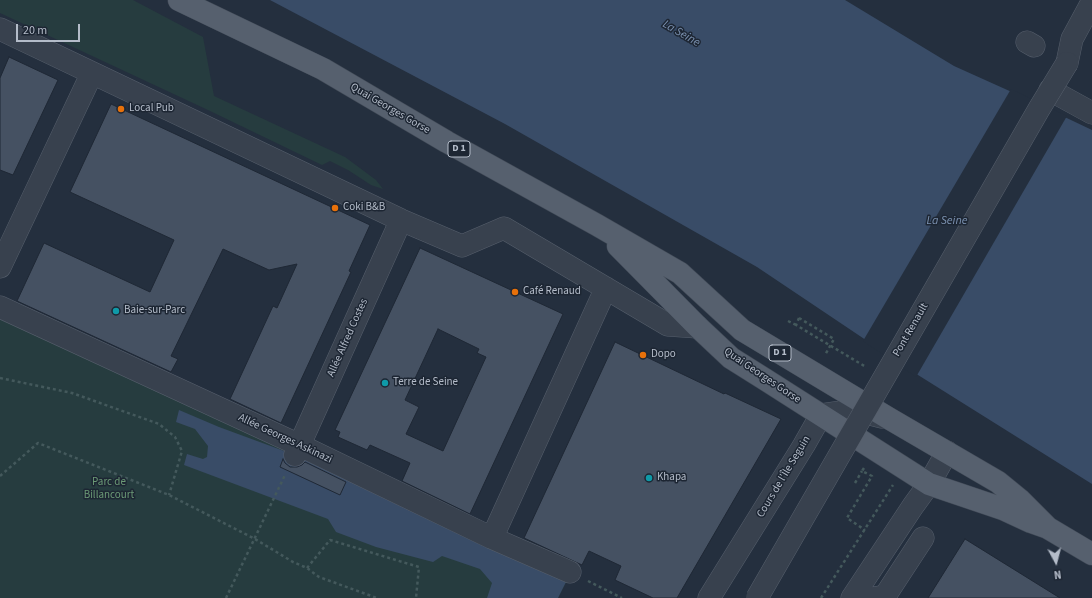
<!DOCTYPE html>
<meta charset="utf-8">
<style>
body{margin:0}
#map{position:relative;width:1092px;height:598px;overflow:hidden;background:#242f3e;font-family:"Source Sans 3",sans-serif}
canvas{display:block}
.north{position:absolute;left:1036px;top:542px;width:40px;height:40px;-webkit-text-stroke:3px #1d2633;paint-order:stroke;rotate:173deg;font-size:11px;font-weight:700;line-height:16px;text-align:center;color:#b4bcc9}
.north::after{content:'';display:block;margin:auto;width:14px;height:18px;background:#b4bcc9;clip-path:polygon(50% 0,100% 100%,50% 72%,0 100%)}
.scale{position:absolute;left:16px;top:24px;width:64px;height:18px;box-sizing:border-box;border:2px solid #b4bcc9;border-top:0;padding-left:5px;font-size:12px;line-height:14px;white-space:nowrap;color:#b4bcc9;-webkit-text-stroke:3px #1d2633;paint-order:stroke}
</style>
<div id="map">
<canvas width="1092" height="598"></canvas>
<div class="north">N</div>
<div class="scale">20 m</div>
</div>
<script>
const context = document.querySelector('canvas').getContext('2d');
context.lineJoin = 'round';
function fillPath(path, color) { context.fillStyle = color; context.fill(path, 'evenodd'); }
const poly = rows => new Path2D(rows.map(r => 'M' + r).join(''));
function strokePath(path, color, width, dash) { context.strokeStyle = color; context.lineWidth = width; context.lineCap = dash ? 'butt' : 'round'; context.setLineDash(dash || []); context.stroke(path); }
function write(font, color, halo, rows, align = 'center') {
  context.font = font + ' "Source Sans 3",sans-serif'; context.lineWidth = 3; context.setLineDash([]); context.textBaseline = 'middle'; context.strokeStyle = halo; context.fillStyle = color; for (const [text, x, y, turn = 0] of rows) {
    context.save(); context.translate(x, y); context.rotate((+turn || 0) * Math.PI / 180); context.textAlign = isNaN(turn) ? turn : align; if (halo) context.strokeText(text, 0, 0); context.fillText(text, 0, 0); context.restore();
  }
}
fillPath(poly([
 [0,0,133,0,203,37,214,96,345,157,376,180,383,189,371,185,348,170,330,161,322,165,208,110,0,13],
 [0,319,295,455,566,582,558,598,0,598]
]), '#263c3f');
fillPath(poly([
 [270,0,845,0,954,66,1014,93,1092,130,1092,484,918,375,757,267,505,124],
 [179,410,219,427,295,455,566,582,558,598,487,598,492,583,480,569,442,556,433,562,376,547,336,532,328,519,184,465,187,454,203,459,207,457,208,446,195,429,176,422]
]), '#394c67');
fillPath(poly([
 [1011,89,1067,116,916,377,863,341]
]), '#242f3e');
const building = poly([
 [9,57,58,80,13,175,0,170,0,78,9,57],
 [111,104,370,225,349,271,351,272,281,423,230,399,273,306,277,308,297,264,269,270,223,249,171,356,178,359,171,372,17,301,44,243,150,292,174,240,70,192,111,104],
 [420,248,563,314,470,514,402,481,410,463,370,445,367,450,338,437,340,432,335,430,420,248],
 [438,329,479,349,477,353,486,357,443,451,406,434,419,407,405,400,438,329],
 [615,342,724,394,725,393,781,419,677,598,653,598,615,580,621,566,589,551,582,565,524,538,615,342],
 [283,459,285,463,290,467,297,467,302,465,305,462,346,482,340,495,280,467,283,459],
 [965,539,1060,598,928,598,965,539]
]);
fillPath(building, '#455162');
strokePath(building, '#1f2835', 1);
const minor = poly([
 [0,29,401,220,462,246,504,228,668,325,698,327],
 [1027,42,1034,46],
 [1067,63,1072,39,1092,2],
 [1050,90,1092,113],
 [0,267,92,73],
 [0,307,299,445,492,538,570,572],
 [295,455,401,220],
 [492,538,606,288],
 [709,598,804,445,821,415,855,410,882,417],
 [852,598,913,506,929,484,947,452],
 [874,598,885,596,923,538]
]);
const major = poly([
 [179,0,323,69,447,142,597,225,680,273,742,330,890,419,998,482,1020,500,1048,528],
 [618,246,698,327,731,358,766,380,929,484,1003,509,1031,522,1048,528,1092,554]
]);
strokePath(minor, '#565f6c', 23);
strokePath(major, '#414a57', 23);
strokePath(poly([
 [799,318,834,339,825,355],
 [788,321,796,325],
 [0,378,72,393,159,424,175,437,182,451,169,495],
 [864,468,862,471,872,476,847,518,865,530],
 [0,476,38,443,169,495,255,539,293,562,307,568,319,577,377,598],
 [855,483,862,471],
 [307,568,330,540,419,567,416,598],
 [588,581,622,598],
 [226,598,285,475],
 [821,598,893,485]
]), '#44595c', 2.5, [3, 3]);
strokePath(minor, '#38414e', 22);
strokePath(major, '#56606e', 22);
const minorBridge = poly([
 [757,598,1039,109,1067,63]
]);
strokePath(minorBridge, '#565f6c', 23, []);
strokePath(poly([
 [799,318,796,325,866,367]
]), '#44595c', 2.5, [3, 3]);
strokePath(minorBridge, '#38414e', 22);
for (const [x, y, r, color] of [
 [121,109,4,"#e8710a"],
 [335,208,4,"#e8710a"],
 [515,292,4,"#e8710a"],
 [116,311,4,"#0f9aa8"],
 [643,355,4,"#e8710a"],
 [385,383,4,"#0f9aa8"],
 [649,478,4,"#0f9aa8"]
]) { const dot = new Path2D(); dot.arc(x, y, r, 0, 2 * Math.PI); context.fillStyle = color; context.fill(dot); strokePath(dot, '#1d2633', 1.5); }
for (const [x, y, w] of [
 [459,149,22],
 [780,353,22]
]) { const box = new Path2D(); box.roundRect(x - w / 2, y - 8, w, 16, 3); context.fillStyle = '#1d2633'; context.fill(box); strokePath(box, '#b4bcc9', 1); }
write('bold 10px', '#b4bcc9', null, [
 ["D 1",459,149],
 ["D 1",780,353]
]);
write('11px', '#b4bcc9', '#1d2633', [
 ["Local Pub",129,109],
 ["Coki B&B",343,208],
 ["Café Renaud",523,292],
 ["Baie-sur-Parc",124,311],
 ["Dopo",651,355],
 ["Terre de Seine",393,383],
 ["Khapa",657,478]
], 'left');
write('11px', '#b4bcc9', '#1d2633', [
 ["Quai Georges Gorse",390,109,30],
 ["Pont Renault",911,330,-60],
 ["Allée Alfred Costes",348,338,-66],
 ["Quai Georges Gorse",762,376,34],
 ["Allée Georges Askinazi",285,439,25],
 ["Cours de l'Île Seguin",784,477,-59]
]);
write('11px', '#6b9a76', '#1d2633', [
 ["Parc de",109,483],
 ["Billancourt",109,496]
]);
write('italic 12px', '#7c92b1', '#1d2633', [
 ["La Seine",681,34,30],
 ["La Seine",947,221]
]);
</script>
